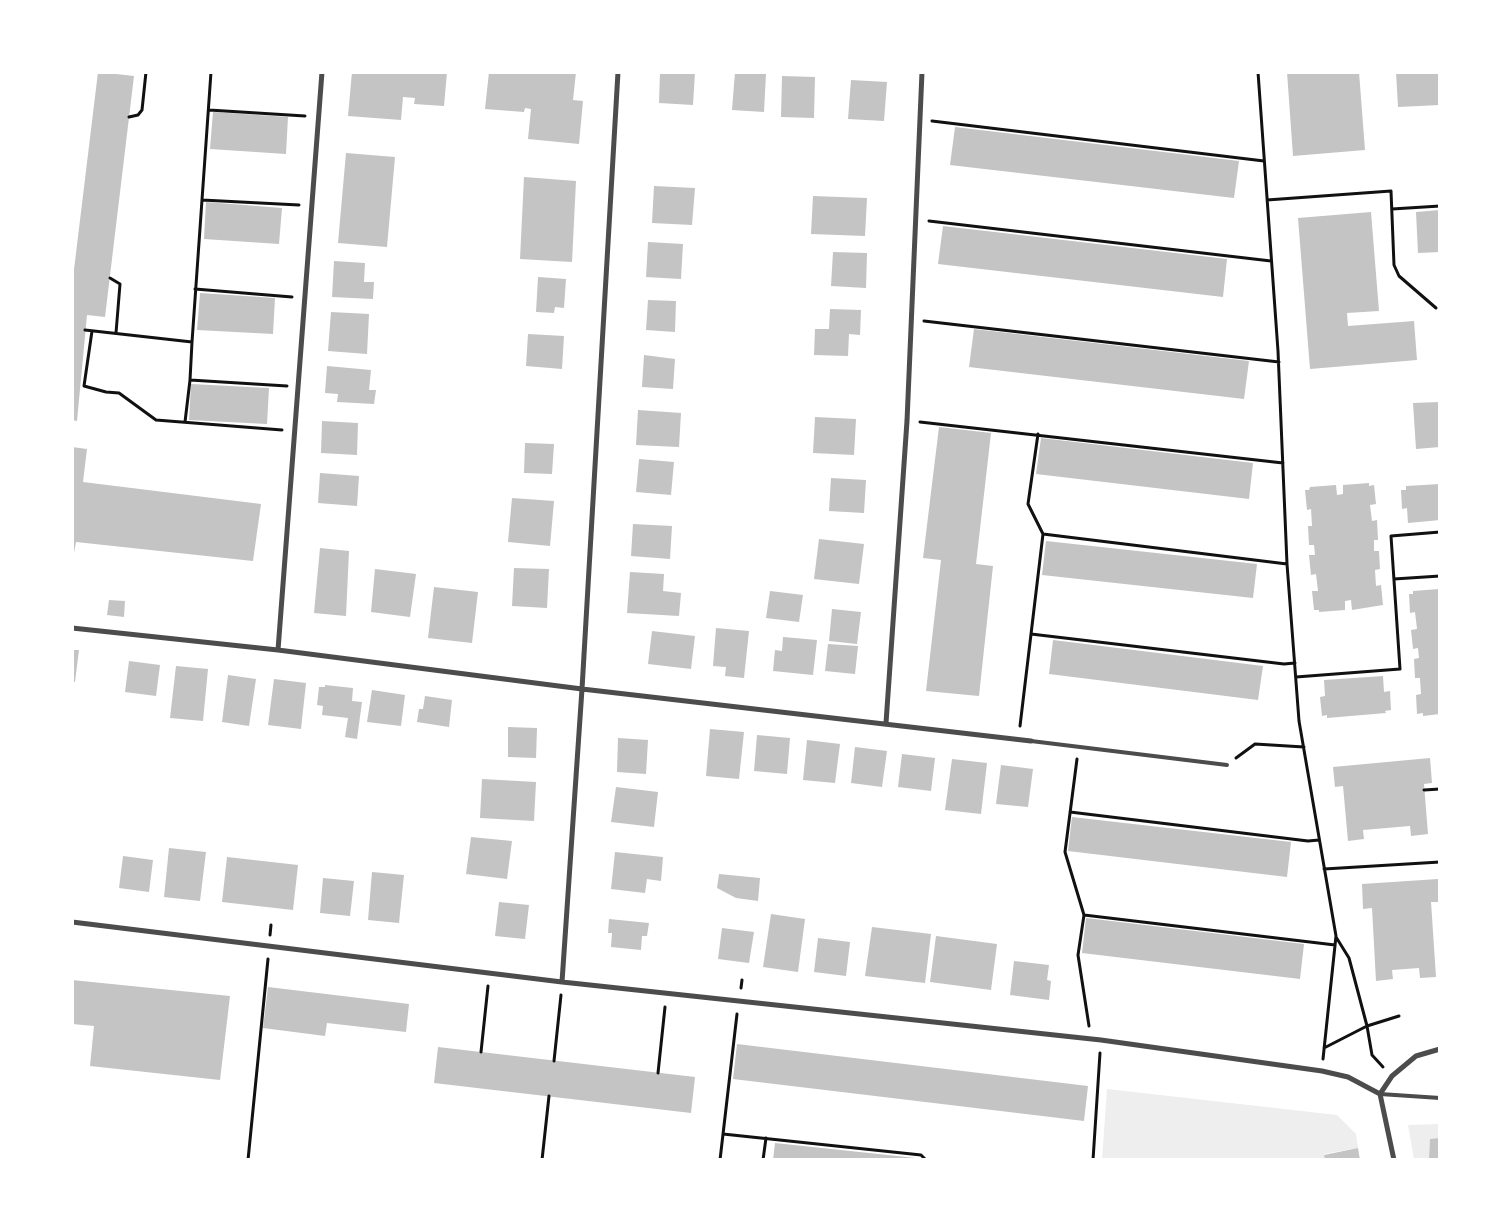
<!DOCTYPE html>
<style>
body{margin:0}
#map{position:relative;width:1512px;height:1232px;overflow:hidden;background:#fff;font-family:Lora,serif}
canvas{display:block}
.frame{position:absolute;inset:0;border:74px solid #fff;pointer-events:none}
</style>
<div id="map">
<canvas width="1512" height="1232"></canvas>
<div class="frame"></div>
</div>
<script>
const context = document.querySelector('canvas').getContext('2d');
context.lineJoin = 'round';
function fillPath(path, color) { context.fillStyle = color; context.fill(path, 'evenodd'); }
const poly = rows => new Path2D(rows.map(r => 'M' + r).join(''));
function strokePath(path, color, width, dash) { context.strokeStyle = color; context.lineWidth = width; context.lineCap = dash ? 'butt' : 'round'; context.setLineDash(dash || []); context.stroke(path); }
fillPath(poly([
 [1107,1089,1337,1115,1356,1134,1358,1148,1324,1154,1325,1160,1102,1160],
 [1439,1124,1439,1159,1414,1159,1408,1125]
]), '#eee');
fillPath(poly([
 [98,72,116,72,116,74,134,76,105,317,87,315,77,421,72,420,72,286],
 [352,72,447,72,444,106,414,104,415,98,403,97,401,120,348,116],
 [489,72,576,72,573,100,583,101,579,144,528,139,531,109,525,108,524,112,485,109],
 [660,72,695,72,693,105,659,103],
 [735,72,766,74,764,112,732,110],
 [1287,72,1359,72,1365,150,1293,156],
 [1396,72,1440,72,1440,105,1398,107],
 [782,76,815,77,814,118,781,117],
 [851,80,887,82,884,121,848,119],
 [213,112,288,117,286,154,210,149],
 [955,127,1239,161,1234,198,950,165],
 [346,153,395,157,387,247,338,243],
 [524,177,576,181,572,262,520,259],
 [654,186,695,188,692,225,652,223],
 [813,196,867,198,865,236,811,234],
 [206,202,282,208,279,244,204,239],
 [1440,210,1440,252,1418,253,1416,212],
 [1371,212,1379,311,1347,313,1348,326,1414,321,1417,360,1310,369,1298,218],
 [943,226,1227,259,1223,297,938,264],
 [648,242,683,244,681,279,646,277],
 [833,252,867,253,866,288,831,286],
 [334,261,365,263,364,282,374,282,373,299,332,297],
 [538,277,566,279,564,308,555,307,554,313,536,312],
 [200,293,275,298,273,334,197,330],
 [648,300,676,301,675,332,646,330],
 [830,309,861,310,860,335,849,334,848,356,814,355,815,329,829,329],
 [331,312,369,314,367,354,328,351],
 [974,329,1249,361,1244,399,969,367],
 [528,334,564,336,562,369,526,366],
 [644,355,675,359,673,389,642,387],
 [327,366,371,370,369,390,376,390,374,404,337,402,338,394,325,393],
 [191,384,269,388,267,424,189,420],
 [1440,402,1440,447,1416,449,1413,403],
 [638,410,681,413,679,447,636,445],
 [815,417,856,419,854,455,813,453],
 [322,421,358,423,357,455,321,453],
 [939,427,991,433,976,564,993,566,979,696,926,691,941,560,923,558],
 [1041,438,1253,463,1249,499,1036,474],
 [525,443,554,444,552,474,524,473],
 [72,447,87,449,83,482,261,504,253,561,76,542,72,564],
 [639,459,674,462,671,495,636,492],
 [320,473,359,476,357,506,318,503],
 [831,478,866,480,864,513,829,511],
 [1369,483,1369,486,1374,485,1376,504,1370,505,1372,521,1377,520,1378,540,1374,540,1374,551,1379,551,1380,569,1375,570,1376,586,1381,585,1383,605,1352,610,1351,600,1345,601,1345,610,1319,612,1319,610,1314,610,1312,591,1318,591,1316,574,1311,575,1309,555,1315,555,1314,545,1309,545,1308,526,1312,526,1311,509,1307,510,1305,490,1309,490,1310,487,1336,485,1337,495,1343,494,1343,485],
 [1440,484,1440,520,1408,523,1407,508,1402,509,1401,490,1406,490,1406,486],
 [512,498,554,501,550,546,508,542],
 [633,524,672,526,670,559,631,556],
 [819,539,864,544,859,584,814,579],
 [1046,541,1257,564,1253,598,1042,575],
 [320,548,349,551,346,616,314,613],
 [514,568,549,569,547,608,512,606],
 [375,569,416,574,410,617,371,612],
 [630,572,664,574,663,591,681,593,679,616,627,613],
 [434,587,478,592,472,643,428,638],
 [1439,589,1440,714,1423,716,1423,713,1417,714,1416,695,1421,694,1420,678,1415,678,1414,659,1419,658,1418,648,1413,649,1411,630,1417,629,1415,612,1410,613,1409,594,1413,594,1413,591],
 [770,591,803,595,799,622,766,618],
 [109,600,125,601,124,617,107,615],
 [832,609,861,612,857,644,829,641],
 [716,628,749,631,744,678,725,676,726,667,713,666],
 [652,631,695,636,691,669,648,664],
 [783,637,817,640,813,675,773,671,775,650,782,651],
 [1053,640,1263,666,1258,700,1049,674],
 [828,644,858,646,855,674,825,671],
 [72,650,79,650,75,682,72,682],
 [129,661,160,665,156,696,125,692],
 [176,666,208,669,203,721,170,718],
 [228,675,256,679,249,726,222,722],
 [1383,676,1384,692,1390,691,1391,710,1385,711,1386,713,1327,718,1327,715,1322,716,1320,697,1325,696,1324,680],
 [274,679,306,683,301,729,268,725],
 [325,685,353,688,352,701,362,702,357,739,345,737,348,718,322,715,323,706,317,705,319,687,325,687],
 [372,690,405,695,401,726,367,722],
 [425,696,452,700,449,727,417,722,419,709,423,709],
 [508,727,537,728,536,758,508,757],
 [710,729,744,732,739,779,706,776],
 [757,735,790,738,787,774,754,771],
 [618,738,648,740,646,774,617,772],
 [807,740,840,744,835,783,803,780],
 [855,747,887,751,882,787,851,783],
 [902,754,935,758,931,791,898,787],
 [1430,758,1432,783,1424,784,1428,834,1411,836,1410,826,1363,830,1364,839,1348,841,1343,786,1335,787,1333,767],
 [952,759,987,763,981,814,945,810],
 [1001,765,1033,769,1028,807,996,804],
 [482,779,536,782,534,821,480,818],
 [616,787,658,792,654,827,611,822],
 [1072,817,1291,842,1287,877,1068,851],
 [471,837,512,841,507,879,466,874],
 [169,848,206,852,200,901,164,897],
 [615,852,663,857,661,881,647,879,645,893,611,889],
 [123,856,153,860,149,892,119,888],
 [227,857,298,865,293,910,222,902],
 [372,872,404,875,399,923,368,920],
 [719,874,760,878,758,901,736,898,717,888],
 [323,878,354,881,350,916,320,913],
 [1438,879,1440,902,1431,902,1436,977,1420,978,1419,968,1392,970,1393,979,1376,981,1372,908,1363,909,1362,884],
 [499,902,529,905,525,939,495,936],
 [771,914,805,919,798,972,763,967],
 [1086,918,1304,944,1300,979,1082,953],
 [609,919,649,923,647,936,642,936,641,950,611,947,612,933,608,933],
 [872,927,931,934,925,983,865,976],
 [722,928,754,932,749,963,718,959],
 [936,936,997,944,991,990,930,982],
 [818,938,850,942,846,976,814,972],
 [1014,961,1049,965,1047,980,1051,981,1049,1000,1010,995],
 [72,980,230,996,220,1080,90,1066,94,1026,72,1024],
 [268,987,409,1004,406,1032,327,1023,325,1036,263,1028],
 [737,1044,1088,1086,1084,1121,733,1079],
 [438,1047,695,1077,691,1113,434,1083],
 [1440,1138,1440,1160,1429,1160,1430,1139],
 [775,1143,916,1158,916,1160,773,1160],
 [1358,1148,1360,1160,1325,1160,1324,1155]
]), '#c4c4c4');
strokePath(poly([
 [1258,72,1278,351,1287,564,1299,721,1336,936,1323,1059],
 [209,110,305,116],
 [129,117,138,115,142,110,146,72],
 [932,121,1264,161],
 [202,200,299,205],
 [1267,200,1391,191,1394,265,1399,276,1436,308],
 [1392,209,1440,206],
 [929,221,1271,261],
 [110,278,120,284,116,333],
 [195,289,292,297],
 [924,321,1279,362],
 [85,330,192,342,190,380,287,386],
 [92,331,84,386,106,392,119,393,156,420,282,430],
 [192,342,211,72],
 [185,422,190,380],
 [920,422,1283,463],
 [1043,534,1287,564],
 [1394,579,1440,576],
 [1031,634,1284,664,1295,663],
 [1296,677,1400,669,1391,536,1440,532],
 [1020,726,1043,534,1028,504,1038,434],
 [1236,758,1255,744,1304,747],
 [1077,759,1065,852,1084,915,1078,955,1089,1026],
 [1424,790,1440,789],
 [1070,812,1308,841,1319,840],
 [1324,869,1440,862],
 [1084,915,1335,945],
 [270,935,271,925],
 [1336,937,1349,958,1367,1026,1372,1055,1383,1067],
 [741,988,742,980],
 [1324,1048,1367,1026,1399,1016],
 [481,1052,488,986],
 [554,1061,561,995],
 [658,1073,665,1007],
 [723,1134,921,1155,926,1160],
 [248,1160,268,959],
 [542,1160,549,1096],
 [720,1160,737,1014],
 [763,1160,766,1138],
 [1093,1160,1100,1053]
]), '#111', 3);
strokePath(poly([
 [1031,741,1227,765],
 [1380,1094,1440,1098]
]), '#4c4c4c', 4);
strokePath(poly([
 [72,628,278,650,582,689,1031,741],
 [278,650,322,72],
 [886,723,907,421,922,72],
 [72,922,562,982,1101,1040,1322,1071,1348,1077,1380,1094],
 [562,982,582,689,618,72],
 [1380,1094,1392,1076,1416,1056,1440,1049],
 [1380,1094,1394,1160]
]), '#4c4c4c', 5);
</script>
